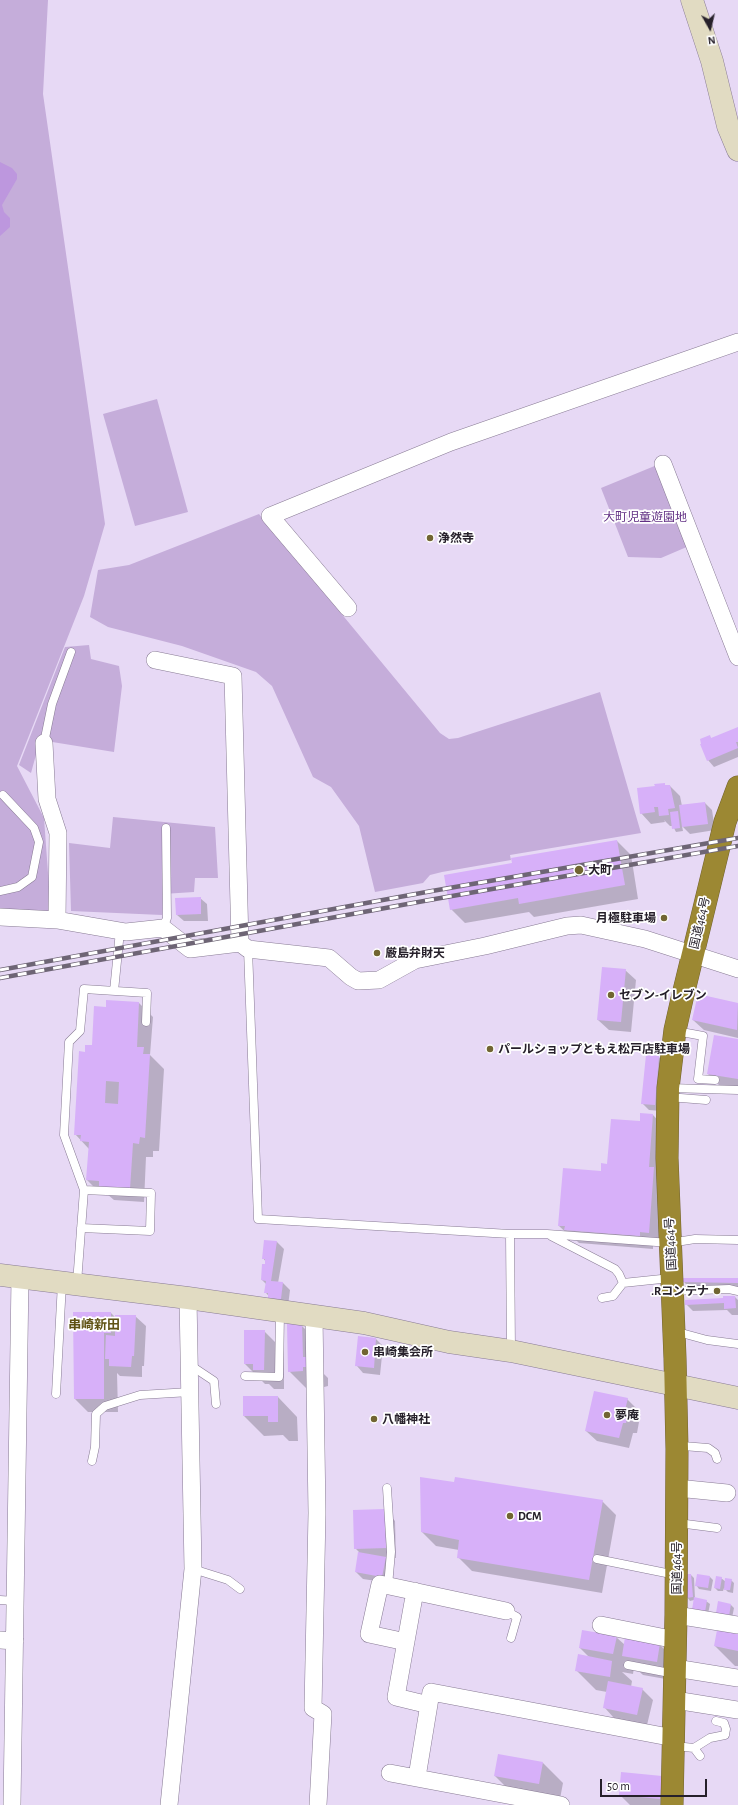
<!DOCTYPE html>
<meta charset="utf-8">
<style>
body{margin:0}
#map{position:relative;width:738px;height:1805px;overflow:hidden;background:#e7d9f5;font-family:"Alegreya Sans",sans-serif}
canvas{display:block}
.north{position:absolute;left:690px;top:8px;width:40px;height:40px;-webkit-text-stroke:3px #fff;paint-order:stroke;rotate:172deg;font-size:11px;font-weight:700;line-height:16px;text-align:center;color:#26202a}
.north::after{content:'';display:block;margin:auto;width:14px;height:18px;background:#26202a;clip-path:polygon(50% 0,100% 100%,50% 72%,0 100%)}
.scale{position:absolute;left:600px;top:1779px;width:107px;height:18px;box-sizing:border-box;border:2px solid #26202a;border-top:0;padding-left:5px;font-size:12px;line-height:14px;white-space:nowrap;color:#26202a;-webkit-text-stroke:3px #fff;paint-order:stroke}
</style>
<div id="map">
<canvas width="738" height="1805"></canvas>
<div class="north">N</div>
<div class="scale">50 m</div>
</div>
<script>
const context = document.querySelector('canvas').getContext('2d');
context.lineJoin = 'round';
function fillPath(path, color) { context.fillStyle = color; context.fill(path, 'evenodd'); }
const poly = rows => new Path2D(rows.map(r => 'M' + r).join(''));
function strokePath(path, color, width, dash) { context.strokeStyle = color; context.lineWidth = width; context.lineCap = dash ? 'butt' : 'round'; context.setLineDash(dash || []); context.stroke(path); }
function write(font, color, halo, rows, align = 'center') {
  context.font = font + ' "Alegreya Sans","Noto Sans JP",sans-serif'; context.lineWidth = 3.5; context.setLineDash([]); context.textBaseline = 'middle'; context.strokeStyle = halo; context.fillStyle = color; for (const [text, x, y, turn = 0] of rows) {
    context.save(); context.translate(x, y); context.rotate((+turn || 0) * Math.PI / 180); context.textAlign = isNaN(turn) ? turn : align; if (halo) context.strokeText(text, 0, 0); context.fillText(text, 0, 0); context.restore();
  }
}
fillPath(poly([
 [0,0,48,0,43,94,105,524,84,596,17,766,44,818,51,914,0,910],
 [157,399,188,512,135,526,103,414],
 [657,465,689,546,661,558,628,557,601,488],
 [259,514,440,733,449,739,458,738,600,692,641,833,510,855,511,860,442,872,430,875,423,883,375,892,359,826,331,787,313,777,272,686,256,672,182,646,108,627,90,617,98,570,129,565],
 [89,645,91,659,119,666,122,686,114,752,40,740,31,773,19,765,65,647],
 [113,817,215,827,218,878,195,878,194,892,163,894,162,915,71,911,69,843,110,848]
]), '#c5adda');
fillPath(poly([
 [0,162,12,168,17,174,17,179,2,205,4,212,10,218,10,227,0,236]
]), '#bd97de');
fillPath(poly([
 [738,728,738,757,714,767,708,760,709,736,712,739],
 [664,784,666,786,670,786,680,796,682,806,705,803,712,810,715,830,690,834,682,826,683,831,676,832,673,826,670,826,664,820,665,822,651,824,641,813,656,787],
 [617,841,631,855,638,899,534,917,529,912,465,923,451,909,513,864],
 [200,898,207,904,208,921,184,921,177,915],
 [625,970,636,980,631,1032,609,1030,598,1020],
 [699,996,738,1004,738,1038,704,1030,693,1020],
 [139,1003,153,1017,150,1055,164,1069,159,1151,153,1151,153,1157,146,1157,144,1202,114,1200,107,1194,101,1194,87,1180,89,1149,75,1134,86,1053,93,1046,106,1008],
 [738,1040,738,1088,719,1085,708,1074],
 [647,1056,659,1057,666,1064,661,1111,649,1110,642,1103],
 [653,1115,666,1129,662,1246,653,1246,653,1249,579,1243,576,1240,573,1239,559,1226,641,1122],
 [265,1241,277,1242,284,1249,278,1283,283,1283,290,1290,288,1306,276,1304,266,1293,266,1284,262,1280,266,1262,263,1258],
 [738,1279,738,1289,691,1289,684,1282],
 [735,1297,738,1300,738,1315,732,1315,727,1310,693,1311,686,1304],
 [111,1313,116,1318,135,1316,146,1326,144,1366,142,1366,142,1377,120,1376,117,1373,118,1412,88,1412,75,1399],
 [301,1325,321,1345,322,1372,328,1378,328,1386,309,1391,289,1371],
 [264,1331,284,1351,284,1389,274,1389,269,1384,265,1384,245,1364],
 [376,1339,383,1346,380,1375,363,1373,357,1366],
 [278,1397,297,1417,298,1441,289,1441,283,1435,264,1436,244,1416],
 [627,1399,638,1410,636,1419,639,1422,637,1433,633,1433,629,1448,597,1441,586,1431],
 [602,1501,616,1515,602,1593,472,1571,458,1557,459,1550,436,1546,422,1532],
 [385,1510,395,1521,396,1558,386,1558,392,1565,389,1583,363,1579,356,1572,359,1552,355,1548],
 [691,1575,694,1578,695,1599,706,1601,710,1604,708,1614,694,1600,690,1601,687,1597],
 [710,1577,713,1580,711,1591,699,1589,696,1585],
 [721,1578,726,1582,731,1580,734,1583,733,1593,728,1592,724,1588,723,1591,718,1591,715,1588],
 [719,1602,731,1605,734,1608,732,1618],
 [738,1635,738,1666,735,1666,715,1646],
 [616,1637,625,1645,659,1644,679,1664,677,1681,643,1675,634,1667,633,1674,622,1672,632,1681,631,1687,642,1689,653,1700,647,1725,614,1718,604,1707,607,1692,596,1690,576,1670,590,1658,580,1648],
 [543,1763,563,1783,559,1804,515,1796,495,1776],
 [662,1777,681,1805,630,1805,620,1795]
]), '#0003');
fillPath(poly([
 [738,727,738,742,736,742,738,748,707,761,700,744,701,744,700,739,710,735,711,738],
 [665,783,665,785,670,785,675,808,668,809,669,815,659,816,658,807,654,807,655,812,640,814,637,788,655,786,654,784],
 [705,802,708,824,682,827,679,805],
 [678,811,680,828,672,829,670,812],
 [617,840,625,885,519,904,518,898,450,910,444,875,512,863,511,858],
 [201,897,201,914,176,915,175,898],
 [602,967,626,969,621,1022,597,1020],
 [698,994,738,1003,737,1030,692,1020],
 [106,1000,139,1002,137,1047,144,1047,143,1054,150,1054,145,1138,140,1137,139,1144,133,1143,130,1189,99,1187,99,1181,86,1180,89,1142,80,1141,81,1135,74,1135,79,1051,85,1052,85,1045,92,1045,94,1006,106,1007],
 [106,1081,119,1082,118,1104,105,1103],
 [714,1035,738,1039,738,1079,707,1074],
 [646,1055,659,1056,655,1105,641,1104],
 [640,1113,653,1114,649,1167,654,1167,649,1233,640,1232,640,1236,564,1230,565,1226,558,1226,563,1168,601,1171,601,1163,607,1164,611,1119,640,1121],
 [264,1240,277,1241,271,1281,283,1282,281,1299,268,1298,268,1293,264,1293,266,1281,261,1280,262,1264,265,1264,265,1259,262,1259],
 [683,1278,738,1278,738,1283,683,1282],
 [723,1296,735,1296,736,1308,724,1309,724,1303,685,1305,685,1300,723,1298],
 [73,1312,111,1312,111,1333,104,1333,104,1399,74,1399],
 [115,1315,136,1315,134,1356,132,1356,131,1367,109,1366,109,1359,105,1359,106,1335,115,1336],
 [287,1324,302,1324,303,1357,309,1357,309,1367,303,1367,303,1371,288,1372],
 [244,1330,265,1330,264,1370,253,1370,253,1364,244,1364],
 [358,1336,376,1338,374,1368,355,1366],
 [594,1391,628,1398,625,1410,629,1410,626,1423,623,1423,619,1438,585,1431],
 [243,1396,278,1396,278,1422,268,1422,268,1416,243,1416],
 [420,1477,454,1482,455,1477,603,1500,589,1580,457,1558,459,1540,421,1532],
 [385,1509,386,1548,354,1549,353,1510],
 [358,1552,386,1557,382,1577,355,1572],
 [685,1574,691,1574,693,1597,686,1598],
 [697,1574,710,1576,708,1588,695,1586],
 [716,1576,722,1577,720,1589,714,1588],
 [725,1578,732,1579,730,1590,724,1590],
 [694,1597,707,1600,705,1612,692,1610],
 [718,1601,731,1604,729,1616,716,1613],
 [582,1630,617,1636,613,1654,579,1648],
 [717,1630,738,1634,738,1651,714,1646],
 [625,1637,660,1643,657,1662,622,1656],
 [578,1654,612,1661,610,1677,575,1671],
 [608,1681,643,1688,637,1715,603,1708],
 [498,1754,543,1762,539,1784,494,1776],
 [621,1772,662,1776,660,1799,619,1795]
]), '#d7b0f9');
const lane = poly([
 [44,743,52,704,71,652],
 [0,891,18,887,32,877,39,842,34,828,3,795],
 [163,928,167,918,166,828],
 [248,949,258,1219,510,1234,547,1234,670,1243,695,1239,738,1240],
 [114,991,120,931],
 [676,1031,703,1036,698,1079,715,1080],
 [669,1088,738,1090],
 [668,1097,706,1100],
 [81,1228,150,1231,151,1193,84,1190],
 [510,1234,511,1350],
 [551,1236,615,1269,619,1274,623,1283],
 [77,1283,84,1190,64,1135,69,1042,80,1031,84,989,147,993,146,1022],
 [673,1291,729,1289,738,1291],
 [602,1298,613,1296,623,1283,671,1278],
 [675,1333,685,1334,707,1340,738,1344],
 [190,1365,214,1381,216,1404],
 [245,1376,279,1377,280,1312],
 [56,1394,62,1283],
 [678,1449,683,1446,708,1448,715,1453,717,1459],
 [92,1461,95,1447,96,1414,105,1406,140,1395,190,1392],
 [387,1488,391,1552,388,1586],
 [678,1523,717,1528],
 [597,1559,676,1575],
 [193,1569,228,1580,240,1589],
 [0,1600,15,1601],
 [506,1611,517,1617,511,1638],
 [628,1665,675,1674],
 [675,1746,694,1748,710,1738,725,1735,726,1729,724,1723,716,1721],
 [694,1748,700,1756]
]);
const street = poly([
 [663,464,738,657],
 [348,608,270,516,451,442,738,342],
 [155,660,233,676,240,943],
 [44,743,47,799,58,833,57,920],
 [0,917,57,920,126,932,163,928,190,949,240,943,248,949,329,958,351,977,358,981,379,980,415,960,485,946,567,926,581,925,645,939,738,969],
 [314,1316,317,1513,313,1708,323,1714,318,1805],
 [677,1488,727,1493],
 [415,1591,396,1697,429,1705],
 [676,1615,738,1625],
 [601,1625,676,1640],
 [0,1640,15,1641],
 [406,1642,369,1634,380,1584,506,1611],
 [675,1668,738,1678],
 [675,1700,738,1710],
 [390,1773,561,1805],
 [417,1777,431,1692,674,1738],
 [12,1804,20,1278],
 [169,1805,193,1569,188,1298]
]);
const secondary = poly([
 [692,0,712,61,728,126,738,150],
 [0,1275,188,1298,364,1323,449,1342,511,1351,738,1398]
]);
const highway = poly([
 [672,1805,676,1615,677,1449,675,1358,667,1158,668,1088,675,1030,682,999,725,822,738,787]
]);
strokePath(lane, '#887b94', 9);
strokePath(street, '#887b94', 18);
strokePath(secondary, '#887b94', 23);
strokePath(highway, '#736430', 23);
strokePath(lane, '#fff', 8);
strokePath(street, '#fff', 17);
strokePath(secondary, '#e1dbc2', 22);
strokePath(highway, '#9c8833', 22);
const rail = poly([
 [0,970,432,891,738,838],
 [0,978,435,899,738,846]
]);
strokePath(rail, '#6e6575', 4.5);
strokePath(rail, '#fff', 3, [9]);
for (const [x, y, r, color] of [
 [430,538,4,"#716532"],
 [579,870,5,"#716532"],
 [664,918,4,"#716532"],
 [377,953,4,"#716532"],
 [611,995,4,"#716532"],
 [490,1049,4,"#716532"],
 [717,1291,4,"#716532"],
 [365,1352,4,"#716532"],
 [607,1415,4,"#716532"],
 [374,1419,4,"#716532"],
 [510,1516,4,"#716532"]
]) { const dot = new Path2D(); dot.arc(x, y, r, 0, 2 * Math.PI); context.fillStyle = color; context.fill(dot); strokePath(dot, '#fff', 1.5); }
write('12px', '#623084', '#fff', [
 ["大町児童遊園地",645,517]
]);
write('bold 12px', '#26202a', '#fff', [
 ["浄然寺",438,538],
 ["大町",588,870],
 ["月極駐車場",656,918,"right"],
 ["厳島弁財天",385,953],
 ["セブン-イレブン",619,995],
 ["パールショップともえ松戸店駐車場",498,1049],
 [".Rコンテナ",709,1291,"right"],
 ["串崎集会所",373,1352],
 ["夢庵",615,1415],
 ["八幡神社",382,1419],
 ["DCM",518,1516]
], 'left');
write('12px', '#26202a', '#fff', [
 ["国道464号",700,923,-77],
 ["国道464号",671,1244,-93],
 ["国道464号",677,1568,-90]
]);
write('bold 13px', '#5f5214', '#fff', [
 ["串崎新田",94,1325]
]);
</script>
